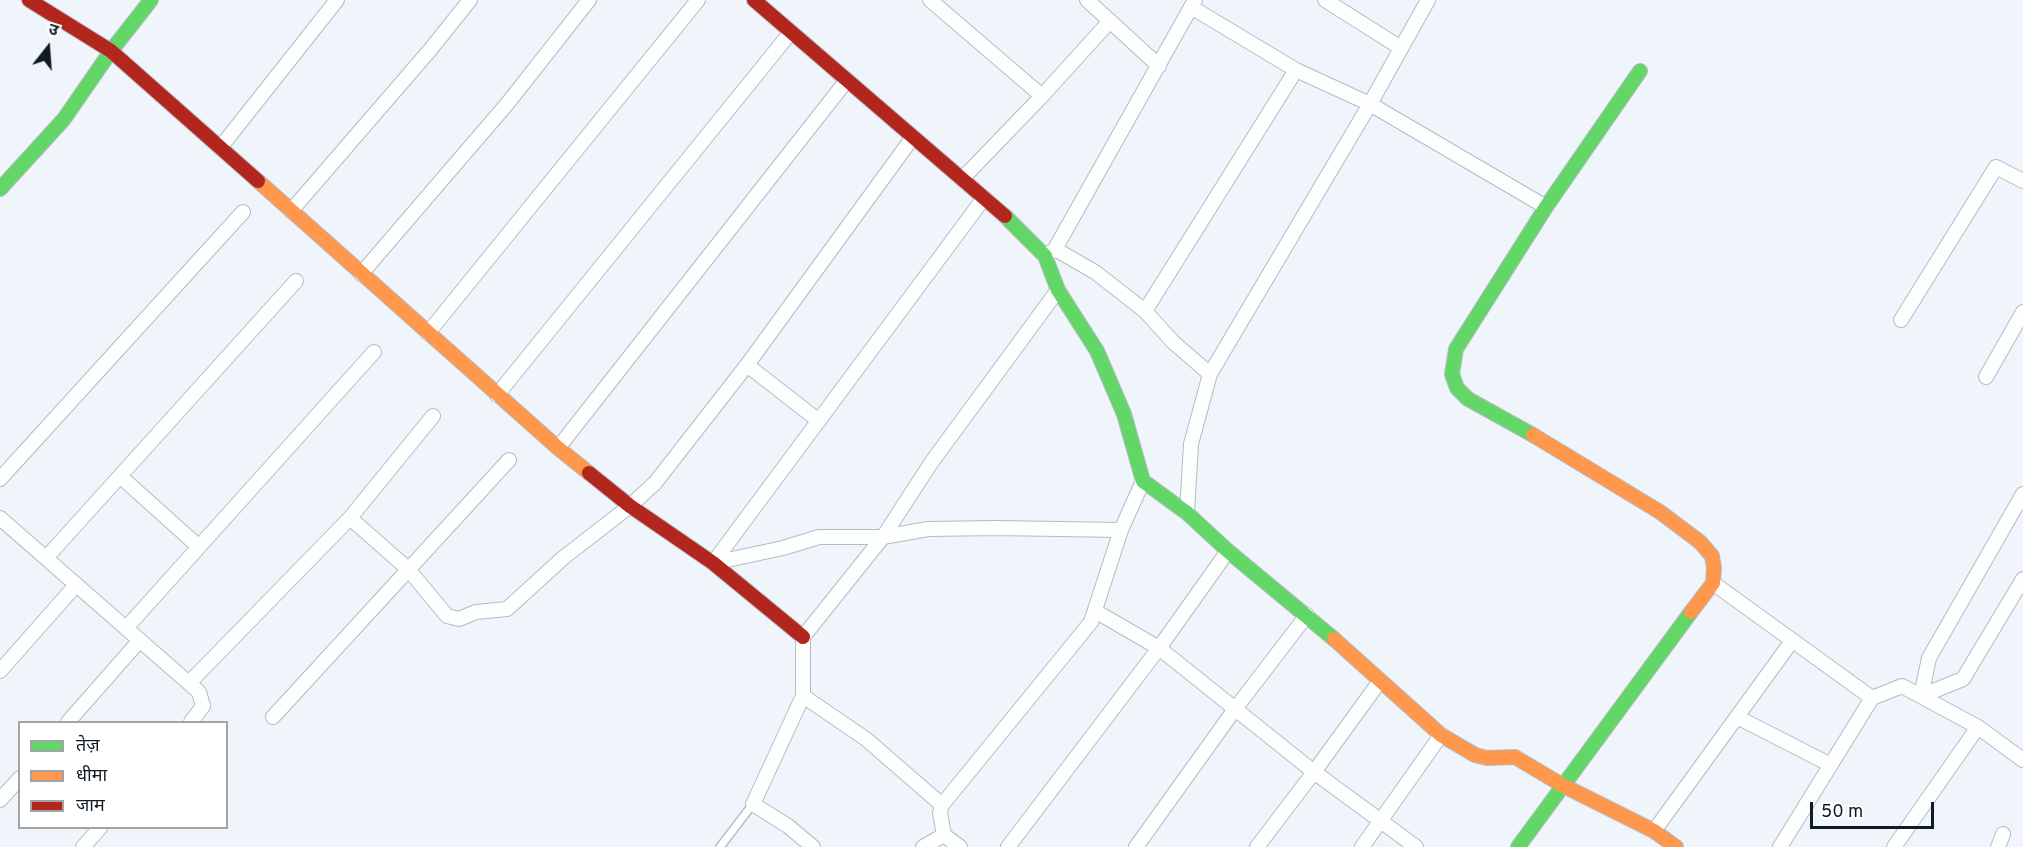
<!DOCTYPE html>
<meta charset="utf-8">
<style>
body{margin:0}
#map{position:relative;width:2023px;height:847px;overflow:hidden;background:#eff5fa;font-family:Overpass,"Noto Sans Devanagari",sans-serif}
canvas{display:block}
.legend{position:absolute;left:18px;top:721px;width:210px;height:108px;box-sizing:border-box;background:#fff;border:2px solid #9fa4a7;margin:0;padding:8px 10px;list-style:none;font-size:18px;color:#101b23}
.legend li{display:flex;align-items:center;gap:12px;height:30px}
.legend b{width:30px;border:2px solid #9fa4a7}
.north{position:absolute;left:18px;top:18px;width:60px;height:60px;-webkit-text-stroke:4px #fff;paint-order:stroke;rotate:17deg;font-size:16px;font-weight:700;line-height:24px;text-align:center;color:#101b23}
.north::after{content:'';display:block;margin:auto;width:21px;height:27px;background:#101b23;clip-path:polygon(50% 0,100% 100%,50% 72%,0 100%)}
.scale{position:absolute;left:1810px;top:802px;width:124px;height:27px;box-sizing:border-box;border:3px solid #101b23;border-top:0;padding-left:8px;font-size:18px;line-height:21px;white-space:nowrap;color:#101b23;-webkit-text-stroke:4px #fff;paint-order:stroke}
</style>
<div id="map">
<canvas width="2023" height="847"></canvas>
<ul class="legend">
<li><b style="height:8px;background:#63d668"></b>तेज़</li>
<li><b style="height:8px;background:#ff974d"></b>धीमा</li>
<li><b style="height:8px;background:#b3261e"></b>जाम</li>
</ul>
<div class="north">उ</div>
<div class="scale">50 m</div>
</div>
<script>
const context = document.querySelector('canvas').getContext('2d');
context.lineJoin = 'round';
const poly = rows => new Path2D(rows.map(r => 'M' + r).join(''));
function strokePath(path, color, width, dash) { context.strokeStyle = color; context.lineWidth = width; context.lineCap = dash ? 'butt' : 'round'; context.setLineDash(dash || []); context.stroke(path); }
const lane = poly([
 [720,847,753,804]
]);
const street = poly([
 [930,0,1042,96],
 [1087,0,1159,66],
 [1325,0,1401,48],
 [1191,7,1296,70,1370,104,1546,207],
 [220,148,337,0],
 [962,179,1042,96,1110,21],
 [291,211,430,50,470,0],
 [1055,249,1095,272,1145,311,1173,342,1210,374],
 [1045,256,1055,249,1195,0],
 [361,274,507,104,589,0],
 [1145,311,1296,70],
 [1901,320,1996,167,2023,181],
 [428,333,698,0],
 [747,365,819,421],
 [1986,377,2023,312],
 [497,395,791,32],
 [558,448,847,80],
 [120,476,199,547],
 [0,479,243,212],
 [2023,494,1929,658,1921,696,1963,679,2023,579],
 [1187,513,1191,444,1210,374,1370,104,1428,0],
 [0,518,199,692,203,706,191,722],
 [350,518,408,569,447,616,459,619,476,612,507,609,563,558,630,506,655,483,747,365,913,137],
 [46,558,296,281],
 [713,563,783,548,819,537,883,537,928,529,996,528,1121,530,1143,481],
 [713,563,984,198],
 [1713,583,1872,698,1902,686,1978,727,2023,760],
 [1095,611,1159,648,1314,772,1416,847],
 [127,627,374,352],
 [0,671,76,585],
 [189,683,350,518,433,416],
 [803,696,866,739,942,805],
 [273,717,509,460],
 [1737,717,1831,765],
 [68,722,140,640],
 [0,800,20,778],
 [1654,831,1792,641],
 [83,847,100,828],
 [813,847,788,826,753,804,803,696,803,637,883,537,931,463,1058,290],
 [923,847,944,835],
 [960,847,944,835,940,813,942,805,1091,622,1121,530],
 [1008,847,1159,648,1228,551],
 [1136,847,1235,709,1307,615],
 [1257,847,1314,772,1380,681],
 [1362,847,1441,735],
 [1780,847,1872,698],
 [1894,847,1978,727],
 [1998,847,2003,834]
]);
const fast = poly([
 [0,189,64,119,111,51,151,0],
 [1005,216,1045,256,1058,290,1097,351,1124,414,1143,481,1187,513,1228,551,1334,639],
 [1533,435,1468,399,1457,388,1452,374,1456,349,1546,207,1640,71],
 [1518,847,1691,612]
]);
const slow = poly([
 [258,181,558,448,589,473],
 [1533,435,1660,512,1700,542,1712,556,1714,568,1713,583,1691,612],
 [1334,639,1441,735,1475,755,1487,758,1515,757,1562,785,1654,831,1676,847]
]);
const jam = poly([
 [29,0,111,51,258,181],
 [754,0,1005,216],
 [589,473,630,506,713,563,803,637]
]);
strokePath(lane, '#b4bcc2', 10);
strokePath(street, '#b4bcc2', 16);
strokePath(fast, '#b4bcc2', 16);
strokePath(slow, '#b4bcc2', 16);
strokePath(jam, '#b4bcc2', 16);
strokePath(lane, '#fdfefe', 7);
strokePath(street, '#fdfefe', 14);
strokePath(fast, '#63d668', 14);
strokePath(slow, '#ff974d', 14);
strokePath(jam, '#b3261e', 14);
</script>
